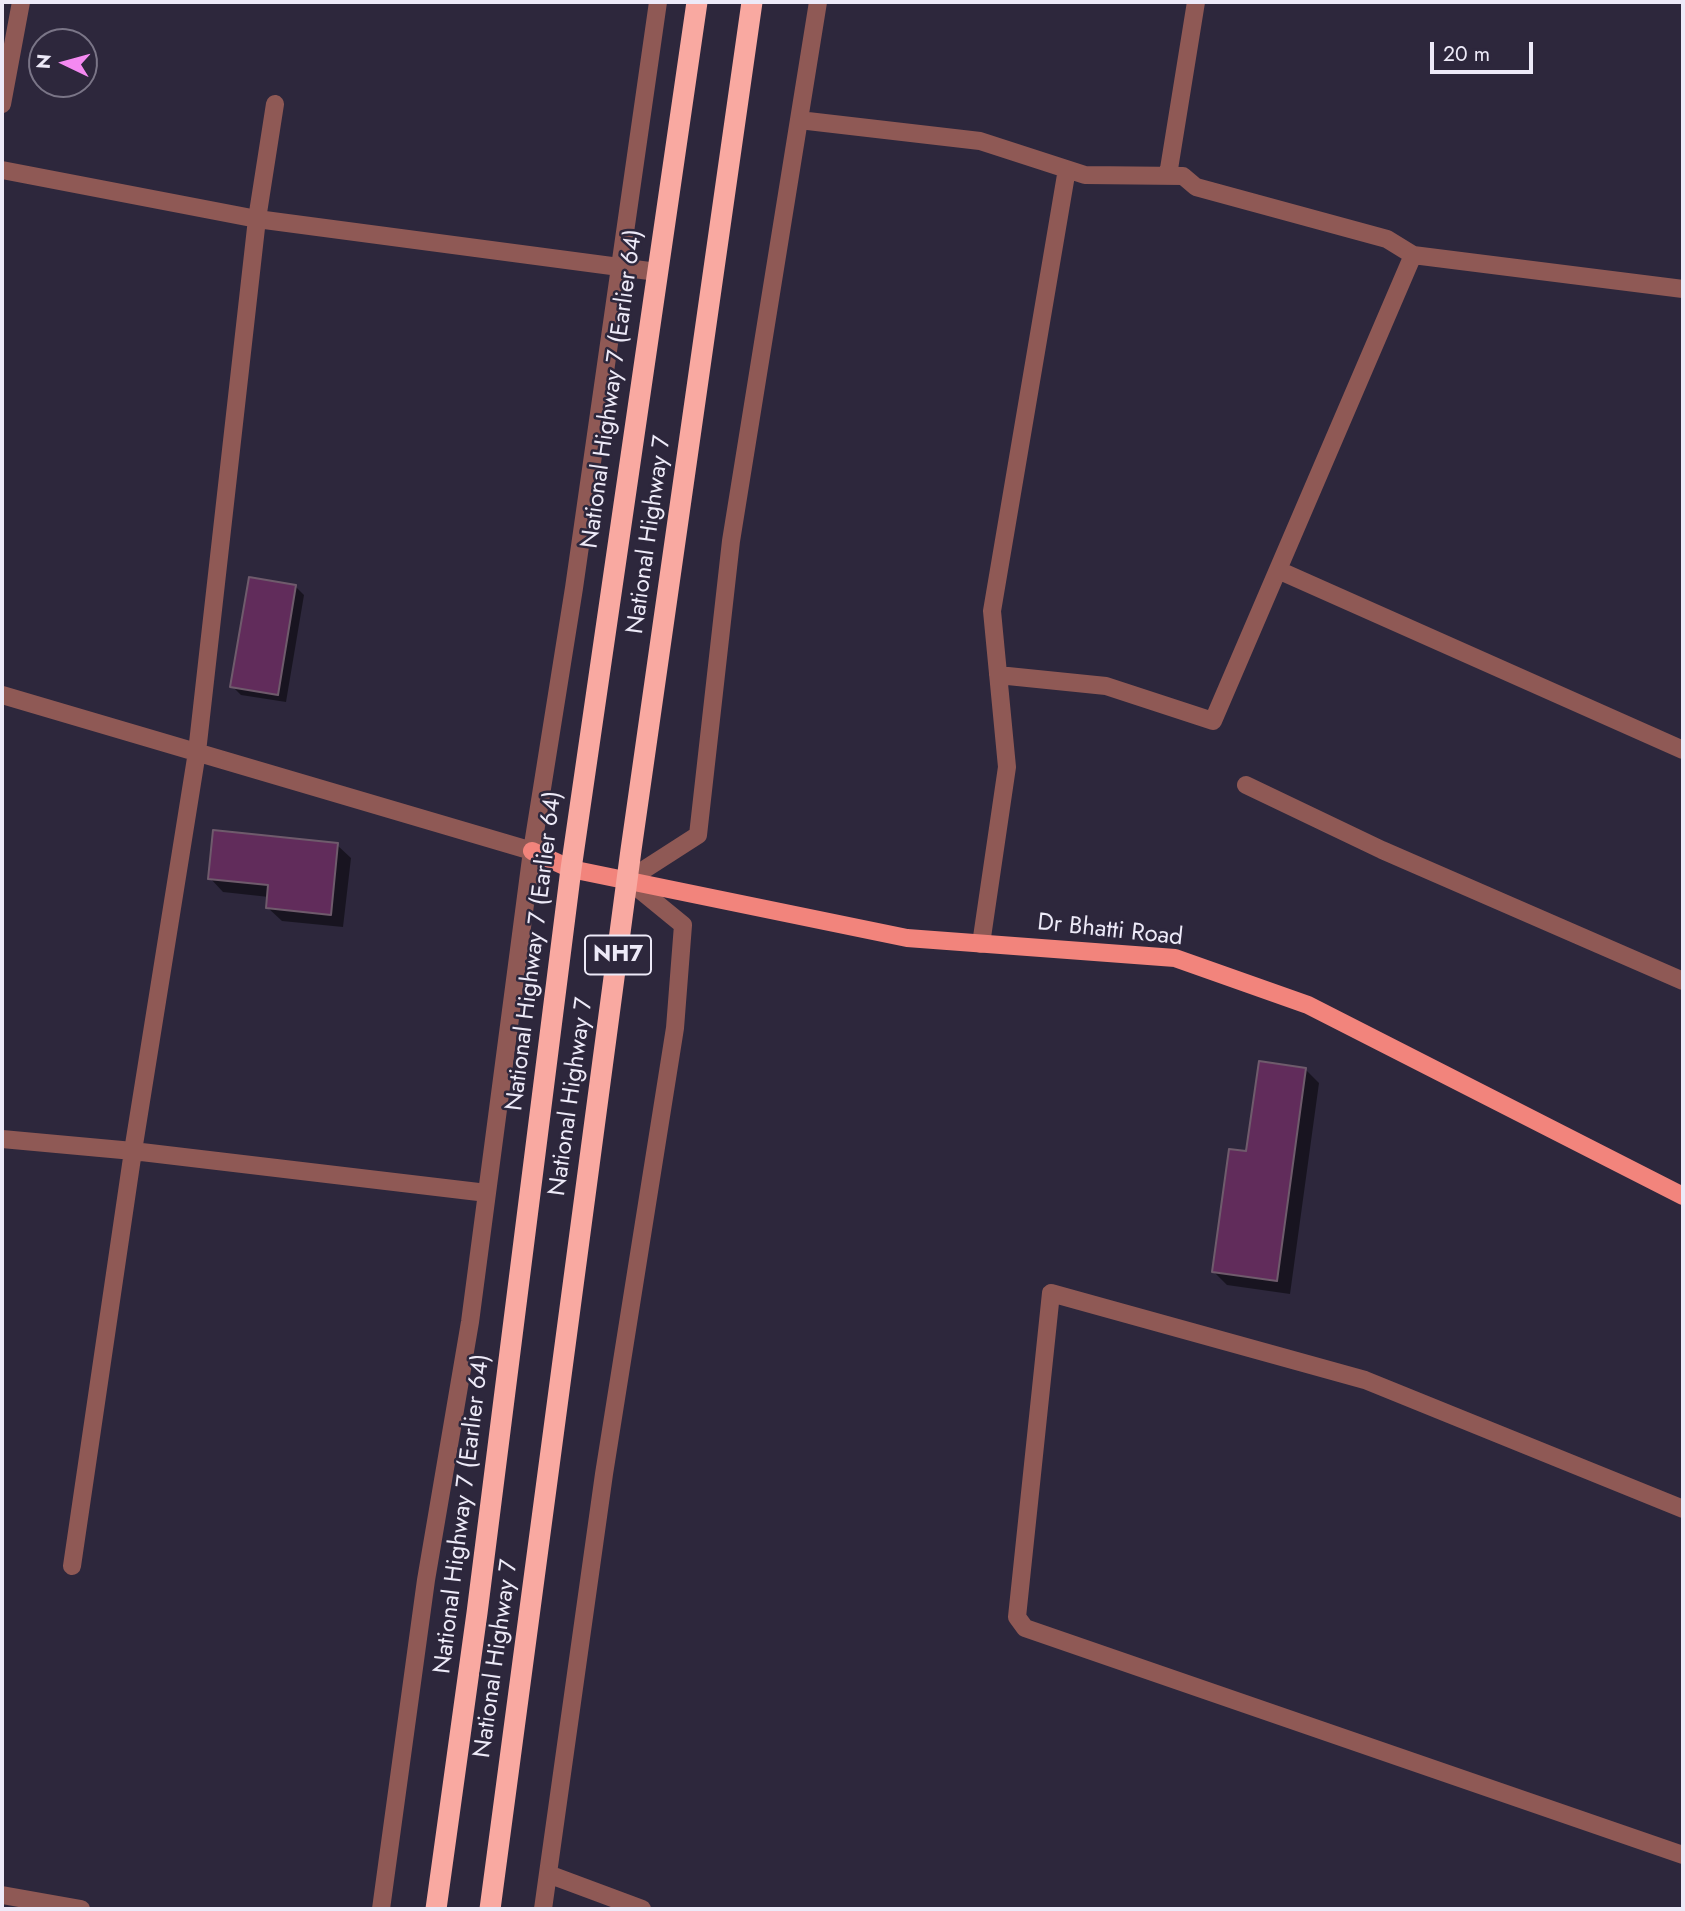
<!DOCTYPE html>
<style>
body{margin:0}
#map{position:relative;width:1685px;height:1911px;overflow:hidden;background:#2d273c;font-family:Jost,sans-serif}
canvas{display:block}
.frame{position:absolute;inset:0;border:4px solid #edeaf8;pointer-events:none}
.north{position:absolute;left:28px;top:28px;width:70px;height:70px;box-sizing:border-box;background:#2d273c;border:2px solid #7a7587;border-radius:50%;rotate:275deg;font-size:19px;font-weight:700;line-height:28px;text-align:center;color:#edeaf8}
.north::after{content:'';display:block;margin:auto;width:24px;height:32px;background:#f489f1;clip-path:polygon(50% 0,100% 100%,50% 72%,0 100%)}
.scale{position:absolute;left:1430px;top:42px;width:103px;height:32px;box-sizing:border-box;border:4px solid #edeaf8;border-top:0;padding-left:9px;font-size:21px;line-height:24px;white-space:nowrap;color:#edeaf8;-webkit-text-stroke:5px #2d273c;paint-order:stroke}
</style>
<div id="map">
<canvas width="1685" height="1911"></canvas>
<div class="frame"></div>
<div class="north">N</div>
<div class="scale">20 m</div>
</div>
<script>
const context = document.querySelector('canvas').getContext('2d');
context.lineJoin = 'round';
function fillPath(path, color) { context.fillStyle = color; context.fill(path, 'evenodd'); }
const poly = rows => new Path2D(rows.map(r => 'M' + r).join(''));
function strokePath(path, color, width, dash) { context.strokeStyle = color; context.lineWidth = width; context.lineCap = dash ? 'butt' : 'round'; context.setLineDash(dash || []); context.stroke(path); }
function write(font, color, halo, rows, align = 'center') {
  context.font = font + ' Jost,sans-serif'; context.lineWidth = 5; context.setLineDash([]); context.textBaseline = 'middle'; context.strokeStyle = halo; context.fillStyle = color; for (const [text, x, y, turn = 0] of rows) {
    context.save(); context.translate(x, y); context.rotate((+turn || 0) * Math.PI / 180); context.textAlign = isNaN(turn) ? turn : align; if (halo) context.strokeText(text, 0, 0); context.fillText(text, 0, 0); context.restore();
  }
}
fillPath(poly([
 [295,586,304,595,286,702,241,695,232,686],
 [337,845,351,858,343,927,282,921,268,908,269,897,223,892,210,878],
 [1305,1069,1319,1083,1290,1294,1227,1285,1214,1272,1248,1153]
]), '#0007');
const building = poly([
 [249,577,296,585,278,695,230,687,249,577],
 [213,830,338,843,331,915,266,908,268,885,208,879,213,830],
 [1259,1061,1306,1068,1277,1281,1212,1272,1229,1149,1246,1151,1259,1061]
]);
fillPath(building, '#612c5b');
strokePath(building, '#6f5b6c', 2);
strokePath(poly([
 [2,104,21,2],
 [799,120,980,141,1085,175,1183,176,1196,187,1387,239,1413,255,1683,289],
 [2,170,257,219,657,272],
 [1168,175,1196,2],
 [1278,570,1683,750],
 [998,675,1106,686,1213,721,1413,255],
 [2,695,532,851],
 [1246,785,1382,850,1683,981],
 [981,944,1007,767,992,611,1067,169],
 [2,1139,133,1151,487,1193],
 [1683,1509,1365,1380,1051,1293,1017,1617,1025,1628,1683,1855],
 [72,1566,133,1151,197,752,257,219,275,104],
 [548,1874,642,1909],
 [2,1895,81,1909],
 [381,1909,426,1580,470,1322,532,851,574,588,658,2],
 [543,1909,604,1474,675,1028,683,925,628,880,698,835,731,541,818,2]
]), '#8f5955', 18);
strokePath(poly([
 [532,851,571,869,907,938,1175,958,1308,1005,1683,1196]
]), '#f2847c', 18);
strokePath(poly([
 [436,1909,477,1613,571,869,697,2],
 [490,1909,631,850,752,2]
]), '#f9a9a1', 21);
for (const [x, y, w] of [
 [618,955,66]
]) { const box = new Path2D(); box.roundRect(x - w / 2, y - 19.5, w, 39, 5); context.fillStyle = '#2d273c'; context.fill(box); strokePath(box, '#edeaf8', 2); }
write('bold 23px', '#edeaf8', null, [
 ["NH7",618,955]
]);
write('24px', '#edeaf8', '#2d273c', [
 ["National Highway 7 (Earlier 64)",613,389,-82],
 ["National Highway 7",650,535,-82],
 ["Dr Bhatti Road",1110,931,6],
 ["National Highway 7 (Earlier 64)",535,951,-83],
 ["National Highway 7",572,1097,-82],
 ["National Highway 7 (Earlier 64)",463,1514,-83],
 ["National Highway 7",497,1659,-82]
]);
</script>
